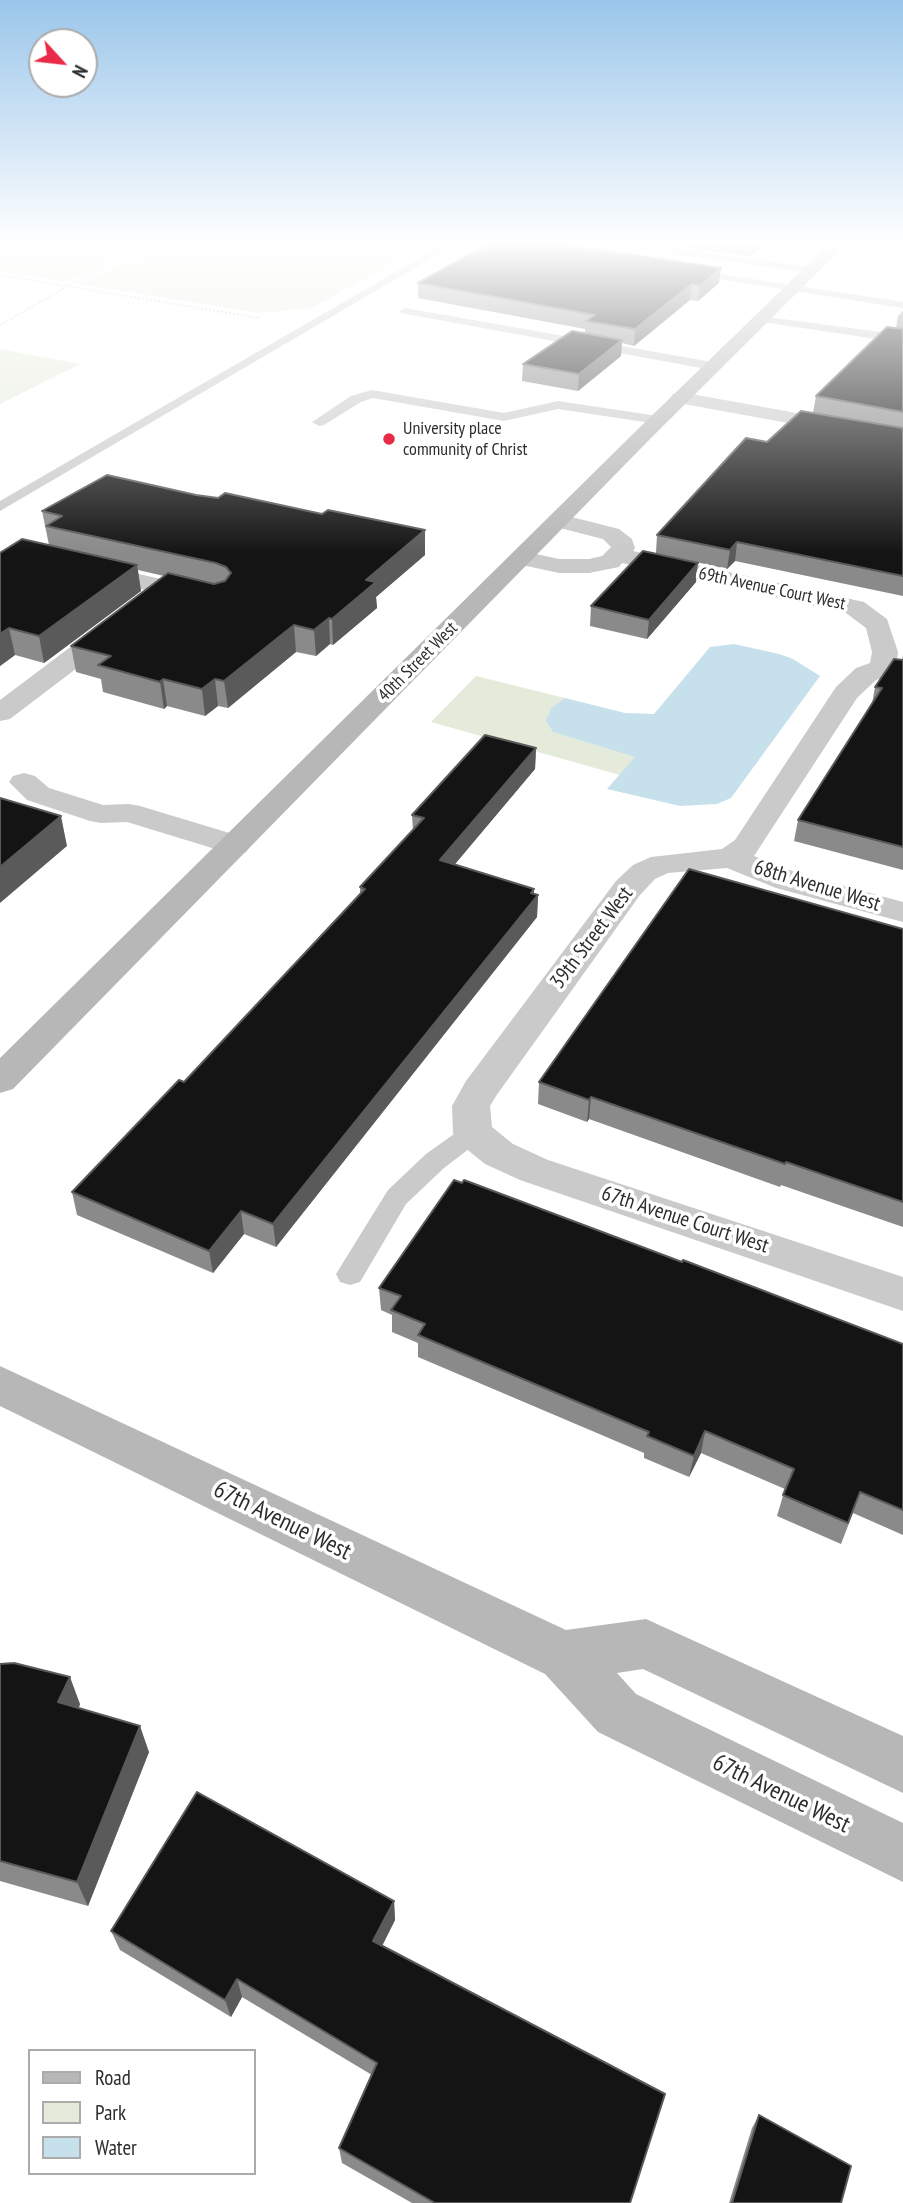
<!DOCTYPE html>
<style>
body{margin:0}
#map{position:relative;width:903px;height:2203px;overflow:hidden;background:#fff;font-family:"PT Sans Narrow",sans-serif}
canvas{display:block}
.legend{position:absolute;left:28px;top:2049px;width:228px;height:126px;box-sizing:border-box;background:#fff;border:2px solid #ababab;margin:0;padding:9px 12px;list-style:none;font-size:21px;color:#2d2d2d}
.legend li{display:flex;align-items:center;gap:14px;height:35px}
.legend b{width:35px;border:2px solid #ababab}
.north{position:absolute;left:28px;top:28px;width:70px;height:70px;box-sizing:border-box;background:#fff;border:2px solid #ababab;border-radius:50%;rotate:117deg;font-size:19px;font-weight:700;line-height:28px;text-align:center;color:#2d2d2d}
.north::after{content:'';display:block;margin:auto;width:24px;height:32px;background:#e92b48;clip-path:polygon(50% 0,100% 100%,50% 72%,0 100%)}
</style>
<div id="map">
<canvas width="903" height="2203"></canvas>
<ul class="legend">
<li><b style="height:9px;background:#b7b7b7"></b>Road</li>
<li><b style="height:19px;background:#e5ebda"></b>Park</li>
<li><b style="height:19px;background:#c6e0ec"></b>Water</li>
</ul>
<div class="north">N</div>
</div>
<script>
const context = document.querySelector('canvas').getContext('2d');
context.lineJoin = 'round';
function fillPath(path, color) { context.fillStyle = color; context.fill(path, 'evenodd'); }
const poly = rows => new Path2D(rows.map(r => 'M' + r).join(''));
function strokePath(path, color, width, dash) { context.strokeStyle = color; context.lineWidth = width; context.lineCap = dash ? 'butt' : 'round'; context.setLineDash(dash || []); context.stroke(path); }
function write(font, color, halo, rows, align = 'center') {
  context.font = font + ' "PT Sans Narrow",sans-serif'; context.lineWidth = 7; context.setLineDash([]); context.textBaseline = 'middle'; context.strokeStyle = halo; context.fillStyle = color; for (const [text, x, y, turn = 0] of rows) {
    context.save(); context.translate(x, y); context.rotate((+turn || 0) * Math.PI / 180); context.textAlign = isNaN(turn) ? turn : align; if (halo) context.strokeText(text, 0, 0); context.fillText(text, 0, 0); context.restore();
  }
}
fillPath(poly([
 [0,245,150,245,67,282,0,271],
 [165,245,425,245,312,308,259,313,78,284],
 [0,349,80,364,0,404],
 [476,676,565,698,552,707,553,732,636,757,620,775,431,722]
]), '#e5ebda');
fillPath(poly([
 [734,644,779,654,793,659,820,676,731,798,717,804,680,806,607,789,635,757,553,732,546,720,552,707,565,698,625,713,654,714,710,647]
]), '#c6e0ec');
strokePath(poly([
 [0,275,259,318],
 [0,325,78,280,159,245]
]), '#cacaca', 2, [2, 2]);
fillPath(poly([
 [442,245,454,245,0,511,0,501,442,245],
 [625,245,649,245,810,267,815,270,810,273,630,248,625,245],
 [689,269,903,302,903,308,685,274,685,270,689,269],
 [405,308,712,362,718,366,712,370,401,313,399,311,405,308],
 [760,316,903,335,903,343,756,321,754,319,760,316],
 [372,390,504,413,558,401,658,416,665,420,658,424,558,409,504,421,373,398,361,402,324,425,319,426,312,422,351,396,372,390],
 [473,1124,482,1127,486,1133,482,1139,444,1168,406,1204,360,1282,350,1285,340,1282,336,1274,388,1190,426,1154,464,1127,473,1124]
]), '#cacaca');
fillPath(poly([
 [680,392,903,432,903,444,673,402,670,398,673,394,680,392],
 [560,514,619,529,632,539,635,548,633,551,864,602,887,619,898,652,897,662,903,663,903,679,886,676,876,680,857,698,754,856,800,874,903,902,903,922,776,888,727,868,668,873,655,879,640,895,496,1096,490,1106,492,1127,513,1144,548,1160,903,1277,903,1311,520,1180,485,1164,459,1143,453,1133,452,1106,466,1081,616,881,633,865,651,857,722,849,735,840,836,687,856,668,870,663,872,652,866,628,846,613,622,563,619,567,589,573,559,573,513,563,510,558,513,553,522,551,559,559,589,559,602,556,611,547,603,539,552,526,548,521,552,516,560,514],
 [90,563,214,591,218,596,214,601,205,604,81,575,78,570,81,565,90,563],
 [114,619,123,621,127,627,123,633,10,719,0,721,0,700,105,621,114,619],
 [24,773,35,776,49,788,103,805,129,804,140,806,246,838,251,845,246,852,235,855,127,822,101,823,90,821,27,800,9,782,13,776,24,773]
]), '#cacaca');
fillPath(poly([
 [828,245,845,245,652,437,13,1089,0,1093,0,1058,638,429,828,245],
 [0,1366,566,1630,646,1619,903,1736,903,1793,643,1669,617,1673,636,1694,903,1823,903,1882,598,1732,545,1674,0,1406,0,1366]
]), '#b7b7b7');
fillPath(poly([
 [681,245,765,245,751,256,681,247],
 [418,283,719,283,698,301,690,300,634,346,622,343,621,356,578,391,522,381,523,364,585,333,585,329,418,298],
 [903,311,903,596,735,561,727,569,656,553,657,535,767,442,813,413,816,396,896,328,898,316],
 [196,495,425,530,425,555,376,597,377,608,333,645,330,644,316,656,296,652,228,708,218,706,205,716,167,706,164,709,103,692,101,679,76,672,71,646,164,576,138,570,141,591,44,663,15,655,0,666,0,553,49,545,42,511],
 [696,582,647,639,590,626,591,606],
 [903,656,903,870,794,841,798,820,872,704,875,687,902,660],
 [536,748,535,769,454,865,534,889,534,894,538,895,537,917,276,1247,244,1234,213,1273,77,1215,72,1192,184,1082,360,893,360,887,413,831,412,815],
 [903,929,903,1227,781,1185,780,1187,589,1119,587,1122,538,1104,539,1082],
 [682,1262,903,1344,903,1535,853,1513,841,1544,777,1516,785,1489,701,1453,689,1477,644,1458,644,1453,418,1357,418,1343,392,1332,392,1315,381,1310,379,1288],
 [0,1664,80,1704,79,1708,149,1752,88,1906,0,1881],
 [394,1901,395,1920,382,1946,630,2203,412,2203,342,2163,339,2148,372,2075,242,1997,231,2017,120,1950,111,1931],
 [759,2115,841,2203,729,2203,752,2128]
]), '#8a8a8a');
fillPath(poly([
 [752,245,765,245,751,256],
 [721,268,719,283,698,301,700,286],
 [692,284,690,300,634,346,635,329],
 [622,340,621,356,578,391,579,374],
 [425,530,425,555,376,597,377,608,333,645,332,619,366,580],
 [737,542,735,561,727,569,730,550],
 [698,563,696,582,647,639,649,620],
 [137,565,141,591,44,663,39,636],
 [329,618,330,644,316,656,314,630],
 [294,625,296,652,228,708,224,681],
 [9,628,15,655,0,666,0,634],
 [163,679,167,706,164,709,160,682],
 [215,679,218,706,205,716,202,689],
 [536,748,535,769,440,882,440,860],
 [61,816,67,846,0,903,0,867],
 [534,889,533,901,538,895,537,917,276,1247,273,1224],
 [591,1097,589,1119,587,1122,589,1100],
 [241,1211,244,1234,213,1273,209,1251],
 [705,1431,701,1453,689,1477,694,1456],
 [70,1677,80,1704,69,1729,58,1702],
 [140,1726,149,1752,88,1906,77,1882],
 [394,1901,395,1920,375,1960,373,1941],
 [237,1979,242,1997,231,2017,225,2000]
]), '#5a5a5a');
const building = poly([
 [487,245,568,245,721,268,700,286,692,284,635,329,586,321,595,315,418,283,487,245],
 [887,327,903,329,903,412,816,396,887,327],
 [572,331,622,340,579,374,523,364,572,331],
 [801,411,903,428,903,576,737,542,730,550,657,535,746,438,767,442,801,411],
 [107,475,196,495,218,498,225,493,322,514,328,510,425,530,366,580,376,582,332,619,329,618,314,630,294,625,224,681,215,679,202,689,163,679,160,682,98,665,111,656,71,646,168,573,214,584,225,581,231,573,226,567,216,563,46,526,62,516,42,511,107,475],
 [22,539,137,565,39,636,9,628,0,634,0,553,22,539],
 [643,551,698,563,649,620,591,606,643,551],
 [894,659,903,660,903,847,798,820,882,688,875,687,894,659],
 [485,735,536,748,440,860,534,889,531,893,538,895,273,1224,241,1211,209,1251,72,1192,179,1080,184,1082,365,889,360,887,424,818,412,815,485,735],
 [0,798,61,816,0,867,0,798],
 [689,869,903,929,903,1202,786,1162,785,1164,591,1097,589,1100,539,1082,689,869],
 [454,1180,462,1183,464,1180,682,1262,683,1260,903,1344,903,1510,860,1492,848,1523,783,1495,794,1469,705,1431,694,1456,647,1436,649,1432,418,1335,425,1324,391,1310,401,1296,379,1288,454,1180],
 [14,1663,70,1677,58,1702,140,1726,77,1882,0,1861,0,1664,14,1663],
 [197,1792,394,1901,373,1941,665,2094,630,2203,435,2203,339,2148,377,2063,237,1979,225,2000,111,1931,197,1792],
 [759,2115,851,2166,841,2203,732,2203,759,2115]
]);
fillPath(building, '#141414');
strokePath(building, '#5a5a5a', 2);
const sky = context.createLinearGradient(0, 0, 0, 553);
sky.addColorStop(0, '#9ac6ea');
sky.addColorStop(0.44, '#fff');
sky.addColorStop(1, '#ffffff00');
context.fillStyle = sky;
context.fillRect(0, 0, 903, 553);
for (const [x, y, r, color] of [
 [389,439,7,"#e92b48"]
]) { const dot = new Path2D(); dot.arc(x, y, r, 0, 2 * Math.PI); context.fillStyle = color; context.fill(dot); strokePath(dot, '#fff', 2.5); }
write('18px', '#2d2d2d', '#fff', [
 ["University place",403,429],
 ["community of Christ",403,450]
], 'left');
write('18px', '#2d2d2d', '#fff', [
 ["69th Avenue Court West",772,589,12],
 ["40th Street West",418,662,-45]
]);
write('21px', '#2d2d2d', '#fff', [
 ["68th Avenue West",817,886,17],
 ["39th Street West",592,938,-53],
 ["67th Avenue Court West",685,1220,18]
]);
write('24px', '#2d2d2d', '#fff', [
 ["67th Avenue West",282,1521,26],
 ["67th Avenue West",781,1794,26]
]);
</script>
